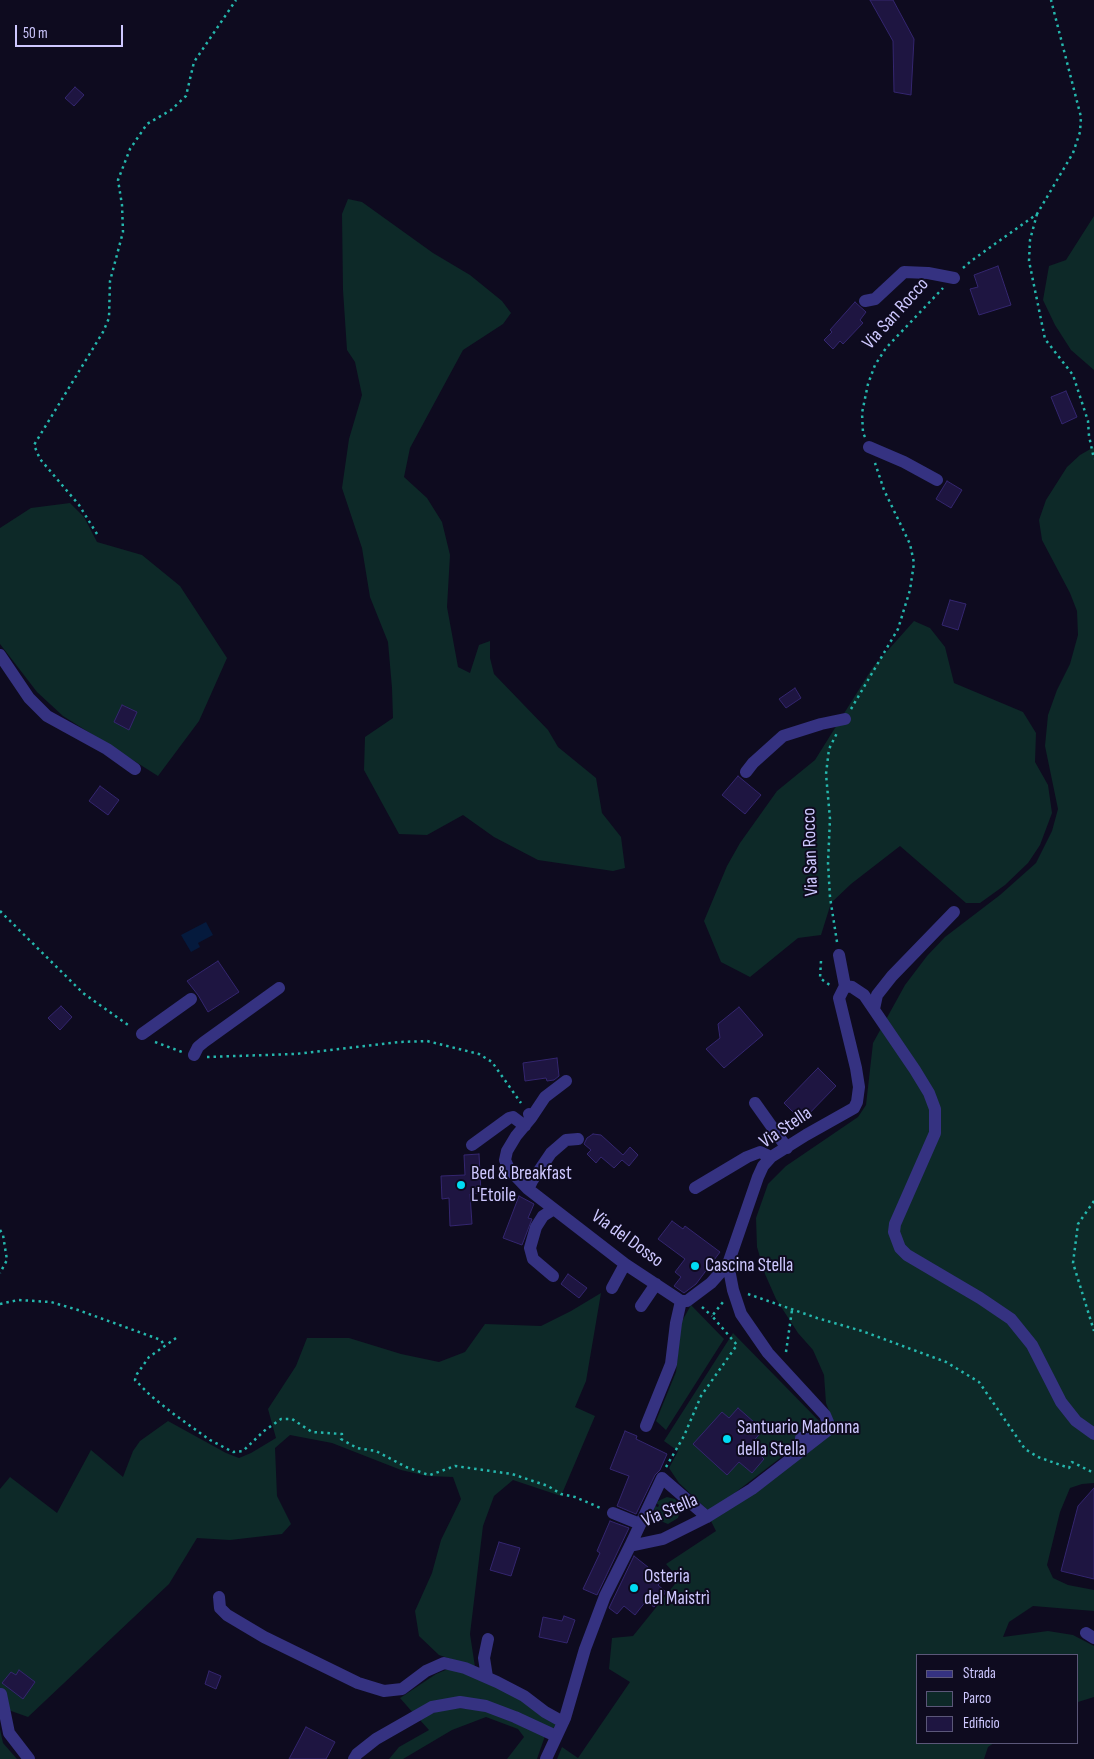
<!DOCTYPE html>
<meta charset="utf-8">
<style>
body{margin:0}
#map{position:relative;width:1094px;height:1759px;overflow:hidden;background:#0e0b1f;font-family:"Sofia Sans Condensed",sans-serif}
canvas{display:block}
.legend{position:absolute;left:916px;top:1654px;width:162px;height:90px;box-sizing:border-box;background:#0e0b1f;border:1px solid #5b5779;margin:0;padding:6px 9px;list-style:none;font-size:15px;color:#cec8ff}
.legend li{display:flex;align-items:center;gap:10px;height:25px}
.legend b{width:25px;border:1px solid #5b5779}
.scale{position:absolute;left:15px;top:25px;width:108px;height:22px;box-sizing:border-box;border:2px solid #cec8ff;border-top:0;padding-left:6px;font-size:15px;line-height:18px;white-space:nowrap;color:#cec8ff;-webkit-text-stroke:4px #0e0b1f;paint-order:stroke}
</style>
<div id="map">
<canvas width="1094" height="1759"></canvas>
<ul class="legend">
<li><b style="height:6px;background:#353281"></b>Strada</li>
<li><b style="height:14px;background:#0d2928"></b>Parco</li>
<li><b style="height:14px;background:#1e1541"></b>Edificio</li>
</ul>
<div class="scale">50 m</div>
</div>
<script>
const context = document.querySelector('canvas').getContext('2d');
context.lineJoin = 'round';
function fillPath(path, color) { context.fillStyle = color; context.fill(path, 'evenodd'); }
const poly = rows => new Path2D(rows.map(r => 'M' + r).join(''));
function strokePath(path, color, width, dash) { context.strokeStyle = color; context.lineWidth = width; context.lineCap = dash ? 'butt' : 'round'; context.setLineDash(dash || []); context.stroke(path); }
function write(font, color, halo, rows, align = 'center') {
  context.font = font + ' "Sofia Sans Condensed",sans-serif'; context.lineWidth = 4; context.setLineDash([]); context.textBaseline = 'middle'; context.strokeStyle = halo; context.fillStyle = color; for (const [text, x, y, turn = 0] of rows) {
    context.save(); context.translate(x, y); context.rotate((+turn || 0) * Math.PI / 180); context.textAlign = isNaN(turn) ? turn : align; if (halo) context.strokeText(text, 0, 0); context.fillText(text, 0, 0); context.restore();
  }
}
fillPath(poly([
 [348,199,362,202,433,253,470,275,502,301,511,313,503,324,463,350,410,448,404,477,427,498,442,522,450,555,447,607,458,667,470,673,479,645,490,641,490,658,494,674,548,730,558,747,596,778,602,813,621,837,625,868,613,871,538,860,494,837,463,815,427,835,399,834,364,770,365,737,393,718,392,688,388,642,370,597,362,548,342,488,349,439,362,395,355,362,347,350,343,290,342,214],
 [1094,216,1094,370,1071,350,1055,325,1043,300,1049,266,1066,260],
 [1094,447,1094,1483,1082,1484,1070,1488,1060,1512,1047,1565,1053,1578,1068,1585,1094,1590,1094,1611,1033,1606,1009,1622,1003,1637,1048,1631,1073,1635,1094,1646,1094,1697,1078,1702,1078,1655,918,1655,918,1743,994,1743,988,1747,984,1759,557,1759,562,1747,578,1758,630,1682,609,1669,612,1638,633,1636,679,1579,666,1564,716,1531,710,1519,764,1484,836,1429,826,1403,824,1375,813,1350,798,1333,776,1299,765,1274,757,1247,756,1218,768,1184,786,1166,858,1117,866,1105,873,1043,905,985,927,956,945,937,1000,895,1036,863,1052,831,1058,809,1045,746,1048,715,1057,690,1070,664,1078,635,1077,611,1070,593,1042,540,1039,520,1046,500,1067,467,1080,455],
 [70,503,84,517,97,542,142,555,180,586,227,658,199,721,158,776,63,716,37,692,0,644,0,528,31,508],
 [914,621,930,628,945,647,954,683,1023,712,1036,733,1035,762,1048,785,1052,813,1040,845,1028,863,1005,885,980,903,966,903,900,846,851,884,831,903,821,935,798,938,750,977,721,962,704,921,727,866,740,843,777,791,815,760,873,667],
 [601,1293,586,1381,575,1407,595,1416,561,1496,513,1480,494,1496,483,1526,470,1634,475,1667,439,1655,419,1636,415,1611,432,1573,441,1540,461,1499,453,1477,427,1476,401,1470,332,1443,290,1435,275,1448,277,1496,291,1524,282,1534,230,1540,197,1538,169,1584,28,1717,0,1707,0,1489,10,1477,57,1513,91,1450,123,1477,133,1451,140,1441,168,1421,226,1453,239,1458,251,1453,276,1438,268,1409,296,1366,307,1338,349,1338,401,1354,439,1362,465,1352,485,1324,541,1326,571,1311],
 [691,1305,724,1339,666,1430,656,1421,676,1372,681,1323],
 [733,1333,823,1425,710,1512,679,1483,669,1468,678,1451,664,1441],
 [667,1497,675,1499,678,1503,680,1511,678,1518,668,1524,658,1520,654,1509,655,1506,658,1507,659,1505,656,1503,658,1501],
 [448,1669,469,1673,498,1686,557,1722,552,1731,481,1700,414,1714,400,1698,436,1674],
 [459,1708,487,1711,545,1736,537,1759,507,1759,524,1737,518,1729,486,1717,452,1730,403,1759,389,1759,399,1747,429,1730,419,1719,440,1710],
 [0,1729,3,1743,17,1759,0,1759]
]), '#0d2928');
fillPath(poly([
 [206,922,213,935,198,943,200,947,191,952,181,935]
]), '#051a3d');
const building = poly([
 [870,0,893,0,914,39,911,95,894,92,893,41,870,0],
 [75,87,84,95,74,106,65,98,75,87],
 [998,266,1011,305,979,315,970,289,978,287,974,275,998,266],
 [855,302,866,312,860,320,863,323,843,344,840,341,833,349,824,340,832,332,830,330,855,302],
 [1066,391,1077,417,1062,424,1051,397,1066,391],
 [947,481,962,490,951,508,936,499,947,481],
 [950,600,966,604,958,630,942,625,950,600],
 [795,688,801,698,786,708,779,699,795,688],
 [122,705,137,712,129,730,114,722,122,705],
 [738,776,761,795,745,814,722,795,738,776],
 [100,786,119,800,108,815,89,801,100,786],
 [218,961,239,992,208,1012,198,995,187,981,218,961],
 [61,1006,72,1017,60,1030,48,1018,61,1006],
 [739,1007,763,1035,724,1068,706,1049,720,1038,718,1024,739,1007],
 [557,1058,559,1076,554,1080,547,1081,546,1078,525,1081,523,1063,557,1058],
 [818,1068,836,1086,802,1121,784,1103,818,1068],
 [593,1134,601,1135,623,1155,630,1147,638,1155,629,1166,622,1160,614,1168,601,1157,596,1163,587,1154,591,1150,584,1144,587,1138,593,1134],
 [479,1154,481,1193,470,1194,472,1224,450,1226,449,1198,442,1199,441,1176,465,1175,464,1155,479,1154],
 [519,1196,534,1204,528,1218,532,1219,522,1245,503,1238,519,1196],
 [672,1221,683,1229,685,1226,720,1252,696,1284,684,1293,674,1286,681,1277,675,1272,685,1259,658,1239,672,1221],
 [568,1274,587,1288,579,1298,561,1284,568,1274],
 [738,1408,763,1430,750,1445,764,1459,752,1473,739,1462,727,1475,693,1444,722,1412,729,1418,738,1408],
 [625,1431,637,1436,636,1439,667,1454,660,1470,655,1475,636,1514,617,1506,629,1476,610,1469,625,1431],
 [1094,1488,1094,1579,1061,1571,1078,1506,1094,1488],
 [610,1521,629,1528,597,1595,583,1589,600,1553,597,1551,610,1521],
 [499,1542,520,1548,511,1576,490,1570,499,1542],
 [634,1556,663,1579,658,1585,666,1592,654,1607,646,1601,635,1615,624,1606,617,1614,609,1608,634,1556],
 [564,1616,575,1620,567,1643,539,1637,543,1617,562,1621,564,1616],
 [19,1670,35,1682,23,1699,2,1683,11,1672,16,1675,19,1670],
 [209,1671,221,1676,216,1689,205,1684,209,1671],
 [306,1727,335,1742,326,1759,289,1759,306,1727]
]);
fillPath(building, '#1e1541');
strokePath(building, '#34266f', 1);
strokePath(poly([
 [1037,214,1030,240,1029,261,1045,339,1073,375,1088,421,1089,436,1094,459],
 [963,268,971,261,1037,214,1073,153,1080,132,1081,117,1051,0],
 [865,437,863,433,862,413,868,384,875,365,886,348,943,288],
 [97,534,79,505,40,459,34,445,103,332,109,318,110,281,123,232,122,205,118,180,130,149,147,124,171,110,186,96,194,62,236,0],
 [851,709,898,629,910,590,914,563,910,544,884,490,875,463],
 [0,911,83,993,131,1027],
 [837,942,830,897,828,863,830,819,826,774,829,749,837,733],
 [821,961,820,978,831,986],
 [155,1042,182,1052],
 [207,1057,295,1054,400,1042,427,1041,479,1054,492,1062,521,1103],
 [1094,1201,1078,1224,1073,1263,1094,1331],
 [0,1230,3,1235,7,1260,0,1273],
 [748,1294,817,1318,862,1331,946,1362,979,1382,1025,1449,1038,1457,1069,1468,1072,1462,1094,1473],
 [0,1304,18,1300,51,1302,78,1310,161,1340,164,1345],
 [702,1307,712,1316],
 [176,1338,149,1357,137,1374,135,1380,151,1396,175,1415,210,1440,233,1452,243,1451,264,1431,281,1419,292,1419,312,1432,342,1434,341,1439,357,1448,376,1451,406,1467,426,1474,430,1475,455,1466,512,1474,548,1486,561,1494,575,1497,603,1509],
 [786,1352,792,1310],
 [666,1467,684,1436,701,1396,737,1345,712,1316,723,1302]
]), '#25b7ad', 2.5, [2.5, 4]);
strokePath(poly([
 [865,301,875,299,904,272,928,273,954,278],
 [869,447,904,462,937,480],
 [0,655,29,698,47,716,107,749,135,769],
 [746,772,753,763,783,736,821,724,845,719],
 [839,955,845,986],
 [845,986,852,987,864,995,915,1070,929,1093,935,1109,935,1133,895,1224,894,1232,900,1248,907,1255,980,1298,1011,1319,1032,1345,1061,1402,1076,1421,1094,1434],
 [874,1009,877,995,892,976,954,912],
 [142,1034,191,999],
 [194,1055,198,1047,204,1042,279,988],
 [755,1103,787,1148],
 [529,1114,531,1118,516,1136,507,1151,505,1160,509,1169,528,1189,625,1264,681,1301],
 [531,1118,545,1097,566,1081],
 [472,1145,509,1118,513,1117,525,1126],
 [695,1188,747,1157,760,1152,771,1157],
 [528,1189,532,1181,551,1153,566,1140,578,1139],
 [553,1276,533,1259,530,1248,536,1227,543,1216,554,1209],
 [612,1288,625,1264],
 [681,1301,687,1301,711,1283,728,1264],
 [641,1306,656,1284],
 [646,1426,671,1364,676,1323,681,1301],
 [801,1438,821,1432],
 [613,1513,640,1524],
 [630,1546,663,1539,707,1517,752,1489,828,1430,828,1422,825,1415,768,1353,741,1314,733,1290,728,1264,758,1177,763,1166,771,1157,806,1135,854,1108,857,1102,859,1087,856,1068,839,998,845,986],
 [219,1597,220,1608,227,1615,264,1637,358,1683,384,1691,402,1689,426,1671,444,1663,465,1668,497,1682,524,1696,545,1712,563,1722],
 [1086,1633,1094,1638],
 [487,1677,484,1658,488,1639],
 [1,1694,9,1733,29,1759],
 [354,1759,357,1754,376,1739,432,1707,460,1702,486,1706,515,1717,556,1736],
 [546,1759,565,1718,585,1649,605,1596,630,1546,662,1478,707,1517]
]), '#353281', 12);
for (const [x, y, r, color] of [
 [461,1185,5,"#00dcf3"],
 [695,1266,5,"#00dcf3"],
 [727,1439,5,"#00dcf3"],
 [634,1588,5,"#00dcf3"]
]) { const dot = new Path2D(); dot.arc(x, y, r, 0, 2 * Math.PI); context.fillStyle = color; context.fill(dot); strokePath(dot, '#0e0b1f', 2); }
write('19px', '#cec8ff', '#0e0b1f', [
 ["Via San Rocco",896,314,-48],
 ["Via San Rocco",811,852,-92],
 ["Via Stella",786,1128,-34],
 ["Via del Dosso",627,1239,36],
 ["Via Stella",670,1511,-23]
]);
write('19px', '#cec8ff', '#0e0b1f', [
 ["Bed & Breakfast",471,1174],
 ["L'Etoile",471,1196],
 ["Cascina Stella",705,1266],
 ["Santuario Madonna",737,1428],
 ["della Stella",737,1450],
 ["Osteria",644,1577],
 ["del Maistrì",644,1599]
], 'left');
</script>
